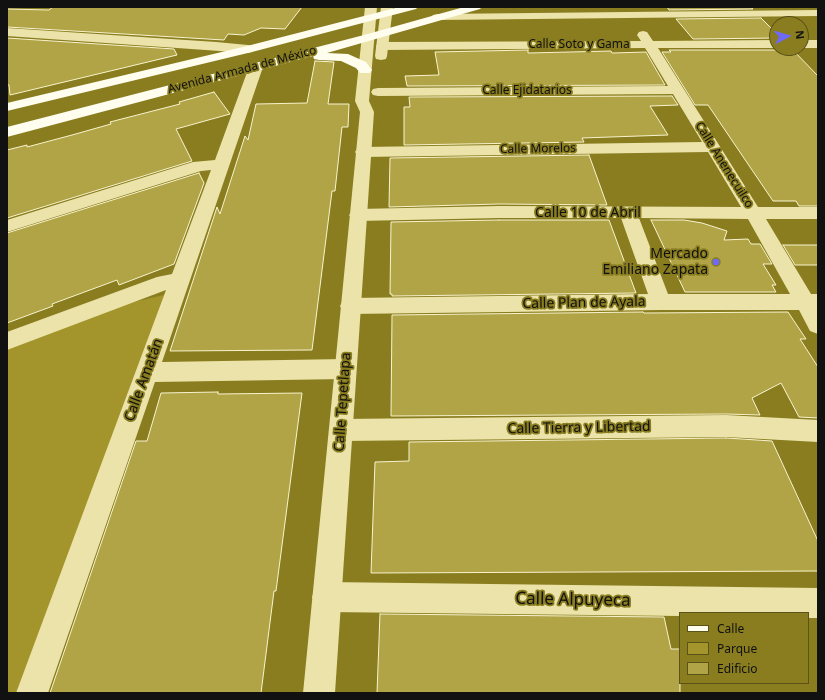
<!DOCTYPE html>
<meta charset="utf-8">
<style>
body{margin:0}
#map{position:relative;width:825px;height:700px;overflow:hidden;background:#897d1f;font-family:"Noto Sans",sans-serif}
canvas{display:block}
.frame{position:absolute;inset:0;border:8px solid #111;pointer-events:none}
.legend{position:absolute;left:679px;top:612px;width:130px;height:72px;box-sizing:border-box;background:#897d1f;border:1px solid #595219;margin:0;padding:5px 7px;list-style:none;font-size:12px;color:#111}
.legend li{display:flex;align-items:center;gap:8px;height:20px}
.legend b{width:20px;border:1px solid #595219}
.north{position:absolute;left:769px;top:16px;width:40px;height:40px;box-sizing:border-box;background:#897d1f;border:1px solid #595219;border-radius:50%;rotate:84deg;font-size:11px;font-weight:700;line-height:16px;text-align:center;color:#111}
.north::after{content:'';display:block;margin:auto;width:14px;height:18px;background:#6f69fa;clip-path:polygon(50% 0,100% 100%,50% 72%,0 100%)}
</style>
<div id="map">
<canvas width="825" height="700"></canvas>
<div class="frame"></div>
<ul class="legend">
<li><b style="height:5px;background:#fefdee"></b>Calle</li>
<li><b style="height:11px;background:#a3942b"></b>Parque</li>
<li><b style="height:11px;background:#b1a447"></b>Edificio</li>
</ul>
<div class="north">N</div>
</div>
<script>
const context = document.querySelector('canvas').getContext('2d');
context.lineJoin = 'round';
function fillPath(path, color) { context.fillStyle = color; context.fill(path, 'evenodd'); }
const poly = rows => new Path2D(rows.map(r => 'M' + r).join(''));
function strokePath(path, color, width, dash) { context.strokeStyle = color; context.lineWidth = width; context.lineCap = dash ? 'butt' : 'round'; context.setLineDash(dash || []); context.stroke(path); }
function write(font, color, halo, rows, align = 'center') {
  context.font = font + ' "Noto Sans",sans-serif'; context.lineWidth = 3.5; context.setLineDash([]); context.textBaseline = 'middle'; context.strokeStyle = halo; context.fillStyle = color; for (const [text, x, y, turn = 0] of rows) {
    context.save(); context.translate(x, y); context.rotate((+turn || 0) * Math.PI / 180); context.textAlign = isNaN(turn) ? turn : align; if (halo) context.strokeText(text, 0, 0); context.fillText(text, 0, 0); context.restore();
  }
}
fillPath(poly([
 [164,295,138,371,16,693,7,693,7,346,129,303]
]), '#a3942b');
const building = poly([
 [53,7,302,7,285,29,261,28,244,35,228,34,224,40,7,27,7,9,49,10,53,7],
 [667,7,750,7,753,9,669,10,667,7],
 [761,18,777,34,777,38,693,39,676,19,761,18],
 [7,38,174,49,177,55,10,95,9,85,7,85,7,38],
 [778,48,791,48,818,76,818,206,799,206,796,201,773,201,708,105,695,105,662,52,671,52,669,50,777,50,778,48],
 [528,50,528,53,611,51,612,53,646,52,665,85,407,86,405,76,439,75,435,52,528,50],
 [315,61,334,62,328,104,349,104,348,127,342,127,335,191,332,191,312,350,170,351,217,207,220,214,245,136,248,140,256,104,307,103,315,61],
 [214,92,230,114,176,129,192,161,7,218,7,150,27,145,27,147,72,135,111,124,110,122,180,104,179,102,214,92],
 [672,96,678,105,650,106,668,135,582,138,584,142,404,145,404,107,410,107,409,97,672,96],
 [589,155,607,205,499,204,389,207,390,158,589,155],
 [199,173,204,183,174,264,119,285,117,280,52,304,53,306,7,323,7,233,199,173],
 [499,220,609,220,636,293,392,296,392,294,390,294,391,222,499,220],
 [651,220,684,220,702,223,727,231,724,240,748,239,751,244,760,244,772,264,763,264,776,285,772,285,776,292,685,292,651,220],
 [783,245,818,245,818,265,795,265,783,245],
 [643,312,644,313,788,312,806,339,800,339,818,367,818,418,799,417,781,383,752,398,760,415,726,414,391,416,392,315,643,312],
 [218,392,218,394,302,393,276,591,274,591,261,693,50,693,136,441,147,441,161,393,218,392],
 [726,438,772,441,818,541,818,571,371,573,375,462,409,461,409,442,726,438],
 [380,614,664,617,671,649,680,649,680,693,377,693,380,614]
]);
fillPath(building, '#b1a447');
strokePath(building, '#f8f3ce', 1);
fillPath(poly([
 [818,10,818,16,437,20,433,19,431,17,433,15,437,14,818,10],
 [7,28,216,42,248,45,252,46,254,49,252,52,248,53,7,36,7,28],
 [643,31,647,32,653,41,777,40,777,48,658,48,758,207,818,207,818,219,766,219,811,294,818,294,818,334,810,331,799,310,661,310,350,314,343,312,340,306,343,300,350,298,648,294,621,218,499,218,358,221,352,219,349,215,352,211,358,209,499,206,741,207,708,152,363,157,357,155,355,152,357,149,363,147,702,142,673,94,378,96,373,95,371,92,373,89,378,88,668,86,645,48,382,50,378,49,376,46,378,43,382,42,641,41,637,35,639,32,643,31],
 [639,218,748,219,790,294,668,294,639,218],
 [801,40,818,40,818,48,801,48,801,40],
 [256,63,261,64,263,67,162,362,345,359,353,362,356,369,353,376,345,379,155,382,48,693,16,693,166,290,7,350,7,332,157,277,172,274,211,170,201,171,7,232,7,220,193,162,215,160,249,67,251,64,256,63],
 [726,415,818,420,818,442,726,437,341,441,332,438,329,430,332,422,341,419,726,415],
 [327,582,818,588,818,618,808,618,808,613,680,613,680,616,327,612,316,608,312,597,316,586,327,582]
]), '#ebe3a9');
fillPath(poly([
 [365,7,377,7,369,101,374,112,335,693,303,693,360,112,355,101,365,7],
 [381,7,393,7,387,56,386,59,381,60,376,59,375,56,381,7]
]), '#ebe3a9');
fillPath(poly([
 [399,7,418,7,416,9,252,52,7,111,7,103,247,46,399,7],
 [464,7,482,7,480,9,327,53,348,54,366,62,372,70,370,73,360,73,356,68,341,61,319,60,314,59,313,56,7,137,7,127,364,35,464,7]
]), '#fefdee');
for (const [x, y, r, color] of [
 [716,262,4,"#6f69fa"]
]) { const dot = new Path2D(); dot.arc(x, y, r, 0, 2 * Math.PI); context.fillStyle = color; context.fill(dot); strokePath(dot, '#897d1f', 1.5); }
write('12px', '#111', '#897d1f', [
 ["Calle Soto y Gama",579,45],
 ["Avenida Armada de México",242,70,-15],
 ["Calle Ejidatarios",527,91],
 ["Calle Morelos",538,149,-1],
 ["Calle Anenecuilco",724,165,58]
]);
write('14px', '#111', '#897d1f', [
 ["Calle 10 de Abril",588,213],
 ["Calle Plan de Ayala",584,303,-1],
 ["Calle Amatán",144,380,-70],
 ["Calle Tepetlapa",343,402,-86],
 ["Calle Tierra y Libertad",579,428,-1]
]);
write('14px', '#111', '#897d1f', [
 ["Mercado",708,254],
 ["Emiliano Zapata",708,270]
], 'right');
write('17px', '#111', '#897d1f', [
 ["Calle Alpuyeca",573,600,1]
]);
</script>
